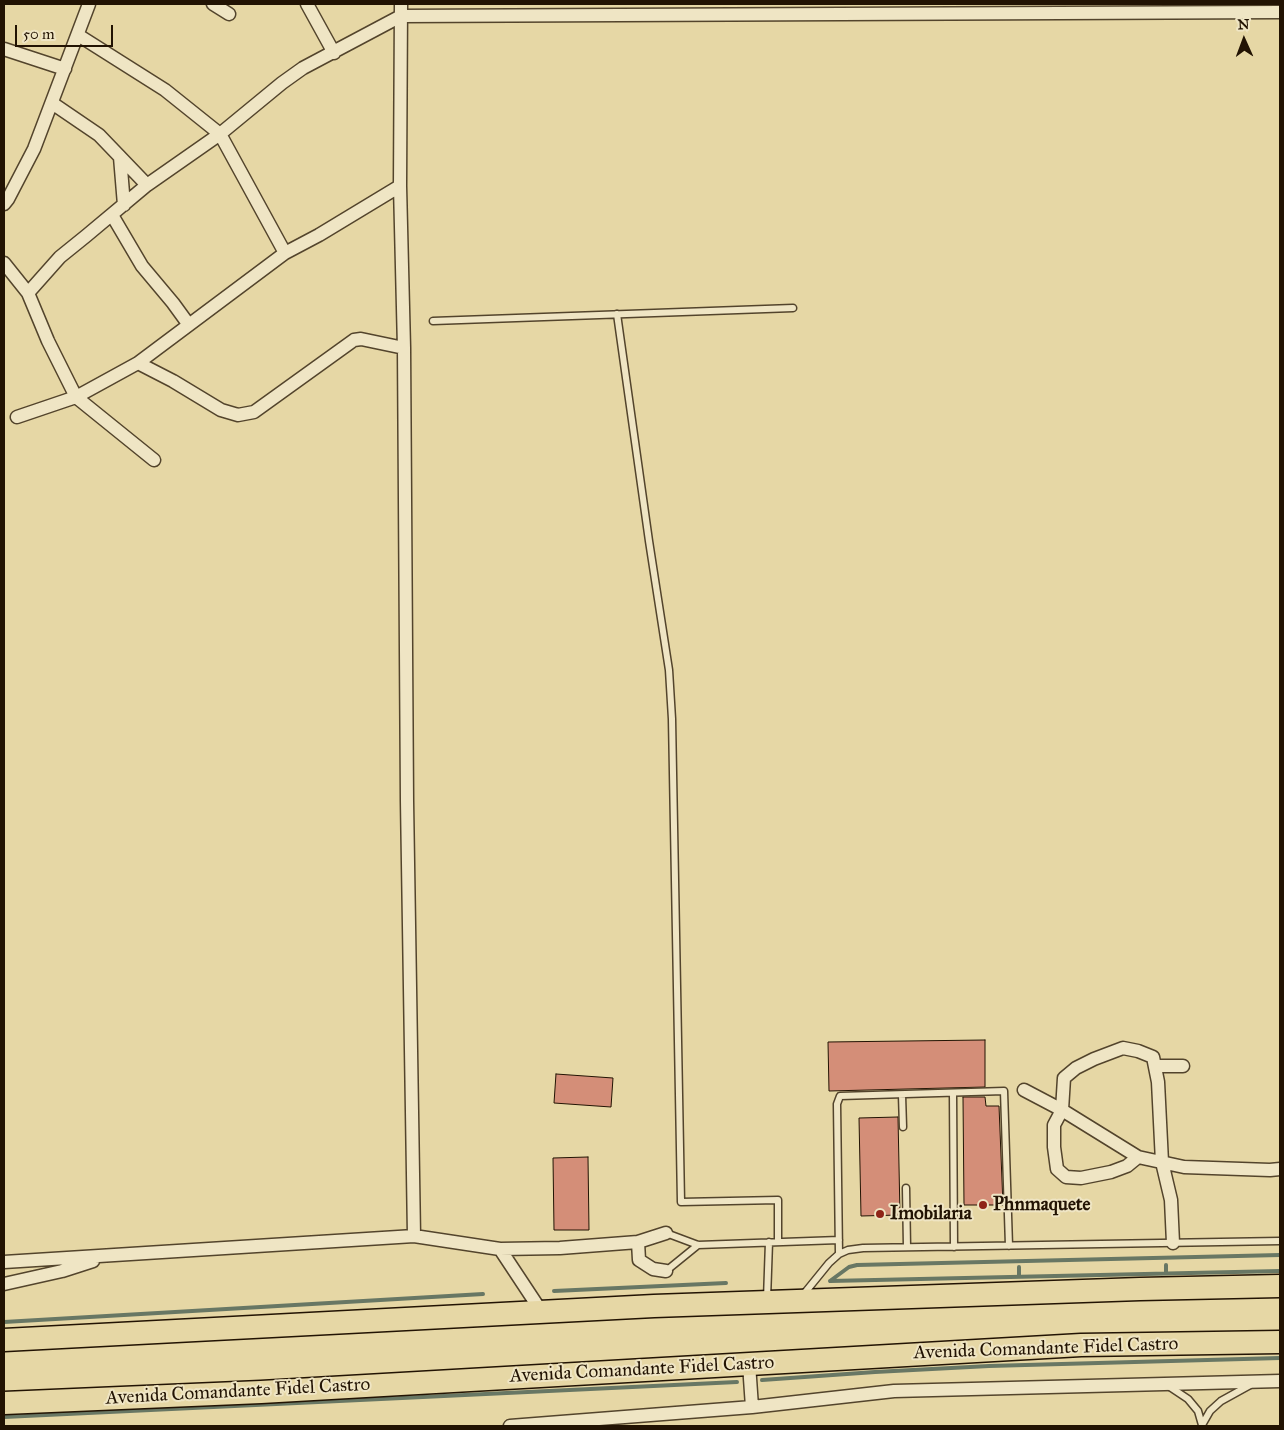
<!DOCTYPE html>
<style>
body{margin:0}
#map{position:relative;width:1284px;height:1430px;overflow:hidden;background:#e6d7a5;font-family:"IM FELL Great Primer",serif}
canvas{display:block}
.frame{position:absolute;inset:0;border:5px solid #221303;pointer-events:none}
.north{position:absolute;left:1219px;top:15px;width:50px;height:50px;-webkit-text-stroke:4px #efe5c4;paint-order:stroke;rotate:358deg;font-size:14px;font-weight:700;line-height:20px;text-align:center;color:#221303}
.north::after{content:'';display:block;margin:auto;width:18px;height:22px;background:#221303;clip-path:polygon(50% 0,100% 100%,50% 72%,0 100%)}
.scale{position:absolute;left:15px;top:25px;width:98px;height:22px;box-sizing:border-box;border:2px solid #221303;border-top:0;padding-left:6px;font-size:15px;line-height:18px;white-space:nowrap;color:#221303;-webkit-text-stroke:4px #efe5c4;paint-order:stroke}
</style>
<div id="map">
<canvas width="1284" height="1430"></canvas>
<div class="frame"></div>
<div class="north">N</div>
<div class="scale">50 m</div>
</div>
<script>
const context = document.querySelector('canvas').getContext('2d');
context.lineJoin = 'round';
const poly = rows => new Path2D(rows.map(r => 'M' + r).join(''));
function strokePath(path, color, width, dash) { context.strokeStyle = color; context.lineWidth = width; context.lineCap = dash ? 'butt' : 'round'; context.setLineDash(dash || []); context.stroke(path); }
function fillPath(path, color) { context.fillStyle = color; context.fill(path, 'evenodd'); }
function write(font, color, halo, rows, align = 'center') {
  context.font = font + ' "IM FELL Great Primer",serif'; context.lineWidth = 4; context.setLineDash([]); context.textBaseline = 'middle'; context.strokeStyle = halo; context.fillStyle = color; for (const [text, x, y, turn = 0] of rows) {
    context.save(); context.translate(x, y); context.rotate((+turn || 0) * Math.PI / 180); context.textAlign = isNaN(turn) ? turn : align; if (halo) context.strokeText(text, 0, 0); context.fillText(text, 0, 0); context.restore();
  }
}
strokePath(poly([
 [1166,1265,1166,1273],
 [1019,1267,1019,1276],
 [830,1281,849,1267,857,1265,1280,1255],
 [830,1281,1280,1271],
 [554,1291,726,1283],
 [4,1322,483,1294],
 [762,1380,875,1372,989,1366,1280,1358],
 [4,1417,737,1382]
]), '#687764', 4);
const building = poly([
 [985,1040,985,1087,829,1091,828,1042,985,1040],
 [556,1074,613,1078,611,1107,554,1103,556,1074],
 [963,1097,985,1097,986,1106,999,1106,1003,1205,964,1205,963,1097],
 [898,1117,900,1215,861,1216,859,1118,898,1117],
 [588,1157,589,1230,554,1230,553,1158,588,1157]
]);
fillPath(building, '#d48e78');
strokePath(building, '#221303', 1);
const service = poly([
 [617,314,649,541,669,670,672,719,681,1202,778,1200,778,1242],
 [433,321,793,308],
 [953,1093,954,1247],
 [902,1095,903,1127],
 [906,1188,907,1247],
 [666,1233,698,1245,839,1240],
 [839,1254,837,1104,840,1096,1004,1091,1009,1246],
 [666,1271,698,1245],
 [803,1295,829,1263,839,1254,848,1250,863,1248,1280,1241],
 [767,1299,769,1242],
 [1170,1387,1188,1399,1198,1411,1202,1425],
 [1202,1425,1210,1411,1221,1401,1250,1385]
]);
const minor = poly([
 [213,4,229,14],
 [307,4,334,53],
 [401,4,400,186,404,348,407,801,414,1236],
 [78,35,165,90,220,134,285,253],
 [4,49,65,69],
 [52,103,99,135,147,185],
 [120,157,124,205],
 [4,204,8,199,34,149,89,4],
 [112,215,142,266,173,303,189,325],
 [4,263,28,293,48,341,76,397,154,460],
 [28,293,60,257,86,236,147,185,220,134,282,83,303,68,401,16,1280,12],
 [138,363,173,381,221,410,238,415,254,412,354,340,361,339,404,348],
 [17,417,76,397,138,363,285,253,319,235,400,186],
 [1155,1066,1183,1066],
 [1024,1090,1062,1110,1138,1157,1184,1167,1270,1170,1280,1169],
 [1138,1157,1127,1166,1111,1172,1081,1178,1066,1177,1057,1169,1054,1147,1054,1125,1062,1110,1064,1078,1076,1068,1094,1059,1123,1048,1138,1051,1153,1057,1158,1082,1162,1162,1171,1200,1173,1243],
 [638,1242,639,1260,653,1269,666,1271],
 [500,1249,541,1311],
 [4,1262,414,1236,500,1249,560,1248,638,1242,666,1233],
 [4,1284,62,1271,93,1261],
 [749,1364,752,1407],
 [510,1426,752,1407,894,1391,1280,1381]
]);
const motorway = poly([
 [4,1340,654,1306,1140,1289,1280,1286],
 [4,1403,261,1392,1081,1345,1280,1342]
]);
strokePath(service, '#53442c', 9);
strokePath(minor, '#53442c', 15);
strokePath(motorway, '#221303', 25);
strokePath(service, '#efe5c4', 6);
strokePath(minor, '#efe5c4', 12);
strokePath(motorway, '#e6d7a5', 22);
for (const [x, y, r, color] of [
 [983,1205,5,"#8f2418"],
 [880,1214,5,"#8f2418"]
]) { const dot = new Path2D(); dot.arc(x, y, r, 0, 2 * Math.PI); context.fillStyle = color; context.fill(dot); strokePath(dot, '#efe5c4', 2); }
write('bold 19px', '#221303', '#efe5c4', [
 ["Phnmaquete",993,1205],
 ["Imobilaria",890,1214]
], 'left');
write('19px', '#221303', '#efe5c4', [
 ["Avenida Comandante Fidel Castro",1046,1349,-2],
 ["Avenida Comandante Fidel Castro",642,1370,-3],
 ["Avenida Comandante Fidel Castro",238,1392,-3]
]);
</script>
